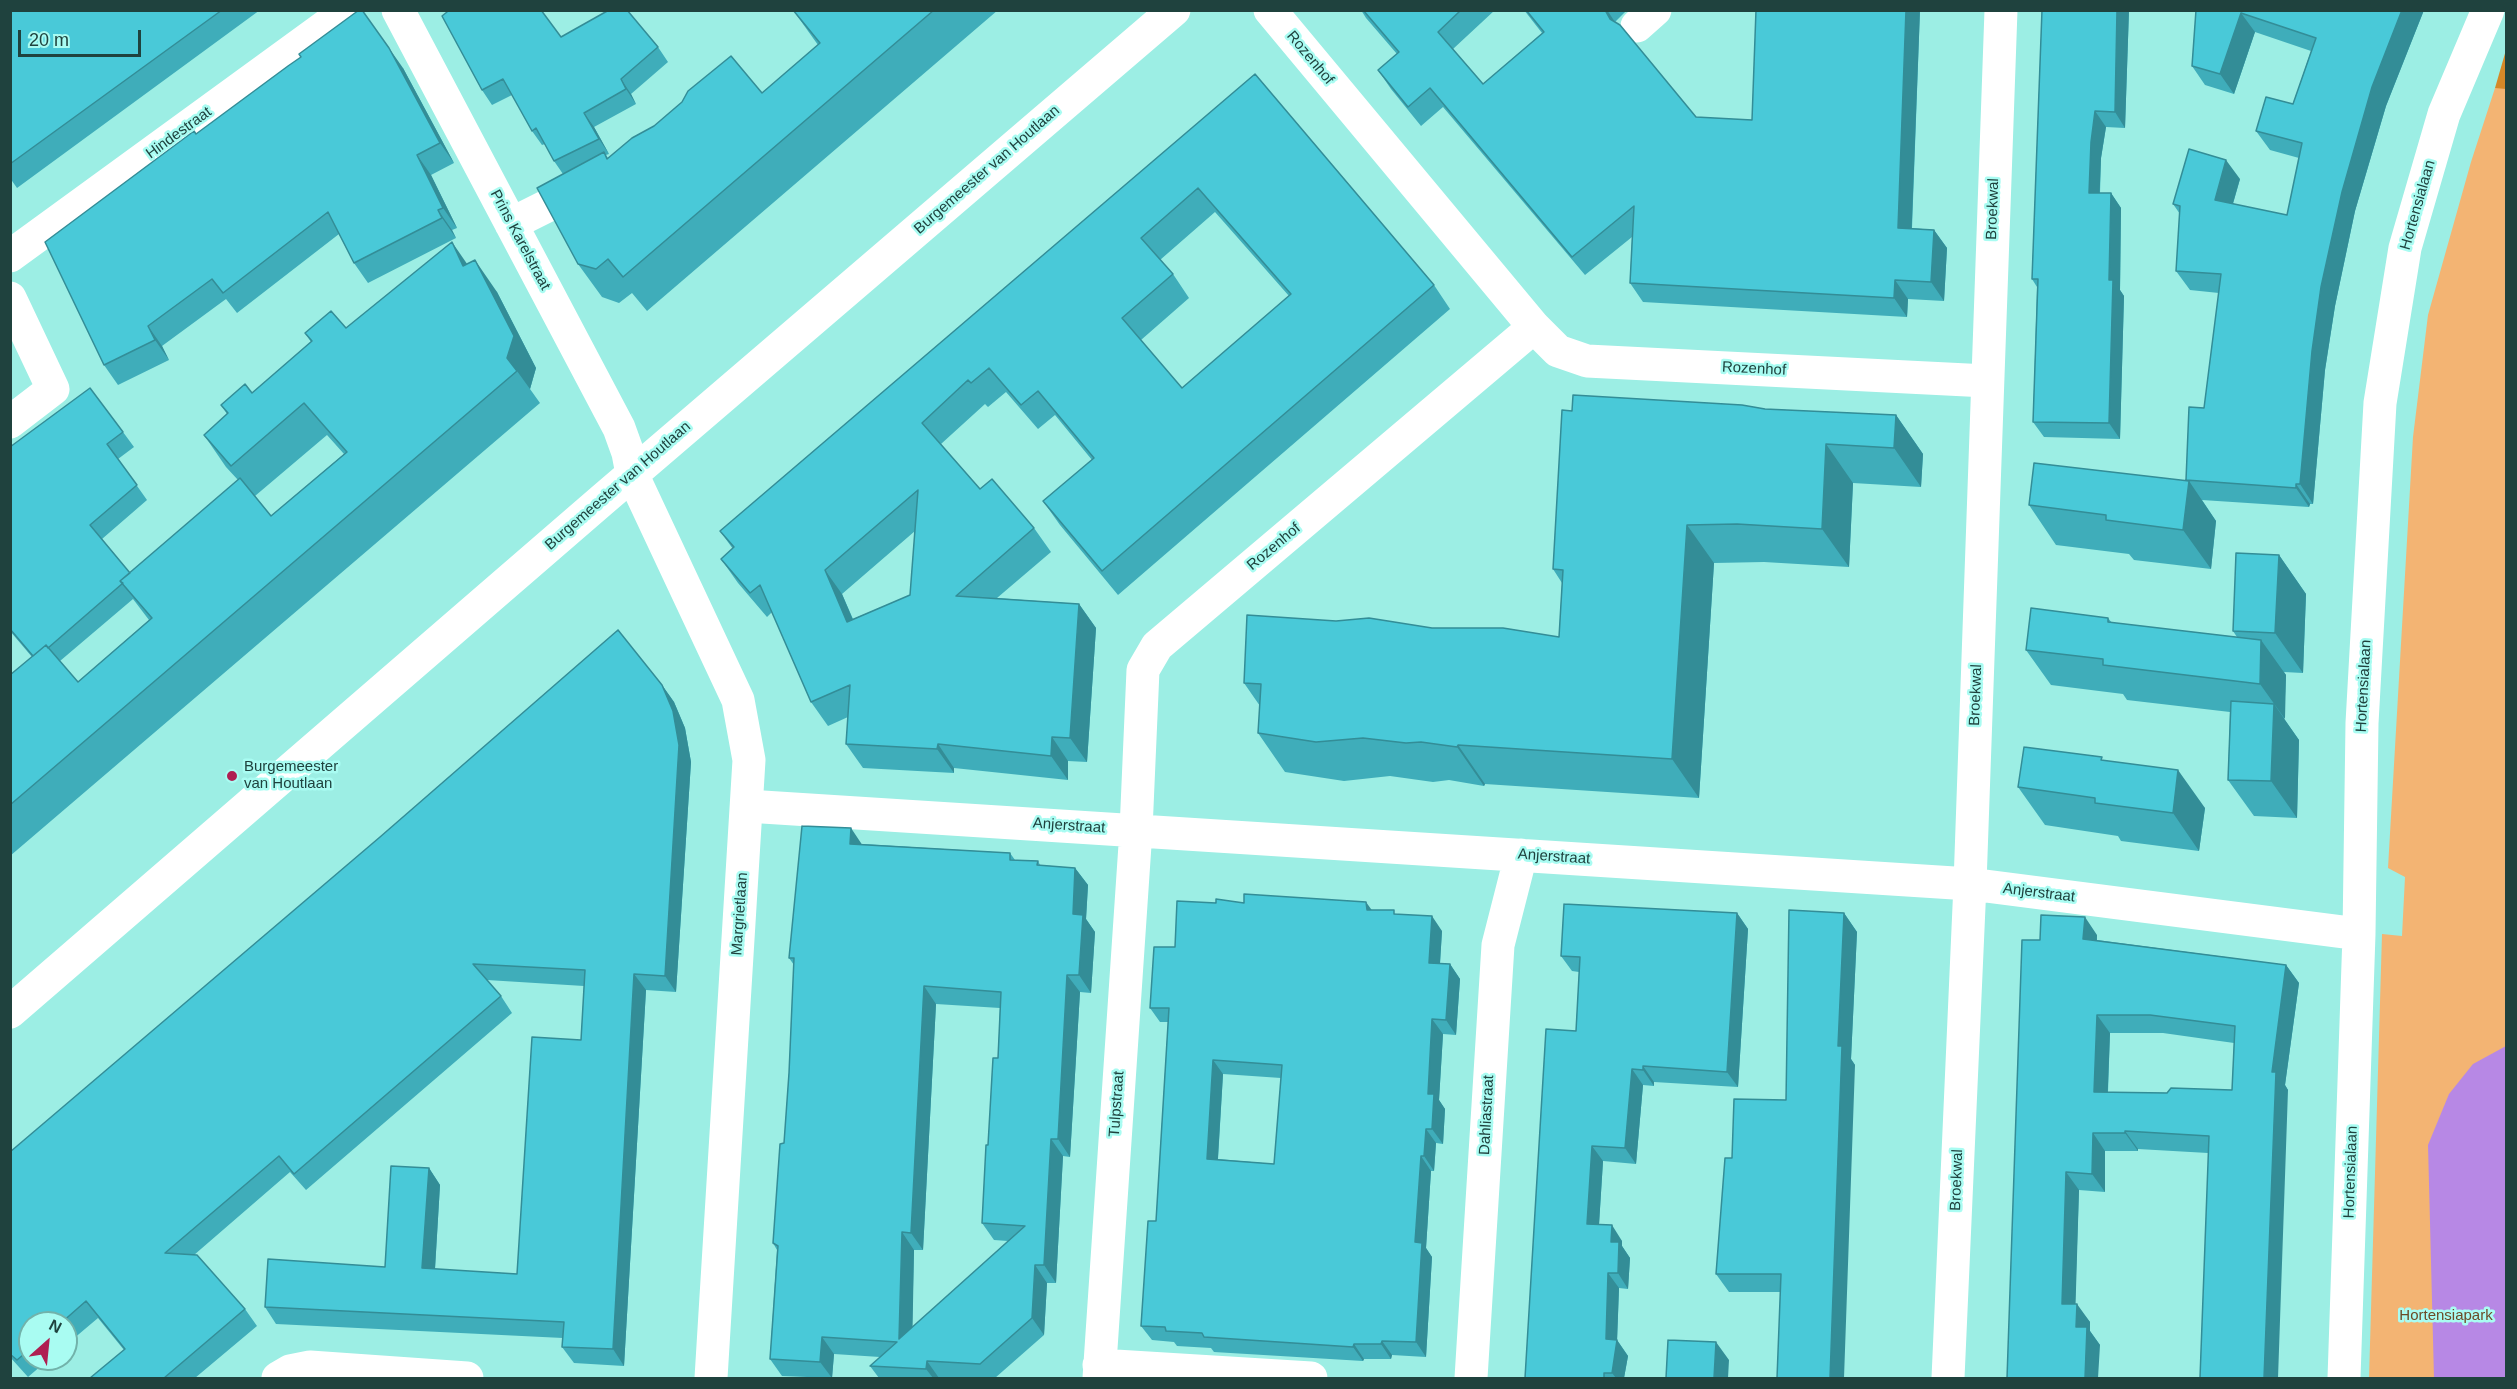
<!DOCTYPE html>
<style>
body{margin:0}
#map{position:relative;width:2517px;height:1389px;overflow:hidden;background:#9ceee4;font-family:Helvetica,sans-serif}
canvas{display:block}
.frame{position:absolute;inset:0;border:12px solid #1f423e;pointer-events:none}
.north{position:absolute;left:18px;top:1311px;width:60px;height:60px;box-sizing:border-box;background:#a9fcf2;border:2px solid #72b2aa;border-radius:50%;rotate:27deg;font-size:16px;font-weight:700;line-height:24px;text-align:center;color:#1f423e}
.north::after{content:'';display:block;margin:auto;width:21px;height:27px;background:#af1f52;clip-path:polygon(50% 0,100% 100%,50% 72%,0 100%)}
.scale{position:absolute;left:18px;top:30px;width:123px;height:27px;box-sizing:border-box;border:3px solid #1f423e;border-top:0;padding-left:8px;font-size:18px;line-height:21px;white-space:nowrap;color:#1f423e;-webkit-text-stroke:4px #a9fcf2;paint-order:stroke}
</style>
<div id="map">
<canvas width="2517" height="1389"></canvas>
<div class="frame"></div>
<div class="north">N</div>
<div class="scale">20 m</div>
</div>
<script>
const context = document.querySelector('canvas').getContext('2d');
context.lineJoin = 'round';
function fillPath(path, color) { context.fillStyle = color; context.fill(path, 'evenodd'); }
const poly = rows => new Path2D(rows.map(r => 'M' + r).join(''));
function strokePath(path, color, width, dash) { context.strokeStyle = color; context.lineWidth = width; context.lineCap = dash ? 'butt' : 'round'; context.setLineDash(dash || []); context.stroke(path); }
function write(font, color, halo, rows, align = 'center') {
  context.font = font + ' Helvetica,sans-serif'; context.lineWidth = 5; context.setLineDash([]); context.textBaseline = 'middle'; context.strokeStyle = halo; context.fillStyle = color; for (const [text, x, y, turn = 0] of rows) {
    context.save(); context.translate(x, y); context.rotate((+turn || 0) * Math.PI / 180); context.textAlign = isNaN(turn) ? turn : align; if (halo) context.strokeText(text, 0, 0); context.fillText(text, 0, 0); context.restore();
  }
}
fillPath(poly([
 [2506,79,2506,1378,2369,1378,2382,934,2402,936,2405,877,2388,868,2413,437,2428,315,2471,162,2495,88,2504,88]
]), '#f3b473');
fillPath(poly([
 [2506,50,2506,89,2495,88]
]), '#d58828');
fillPath(poly([
 [2506,1046,2506,1378,2434,1378,2428,1145,2449,1094,2473,1064]
]), '#b788e5');
strokePath(poly([
 [398,10,619,428,628,453,632,474,738,700,749,760,711,1378],
 [1270,10,1534,327,1558,351,1587,361,1987,381],
 [1637,26,1655,10],
 [511,224,587,186],
 [10,256,348,10],
 [10,298,53,389,10,422],
 [747,806,1970,884,2359,934],
 [10,1012,601,501,1174,10],
 [1099,1365,1311,1378],
 [278,1378,290,1371,310,1367,467,1378],
 [1099,1378,1136,830,1143,670,1157,646,1534,327],
 [1471,1378,1498,945,1521,855],
 [1948,1378,1970,884,2001,10],
 [2344,1378,2359,934,2362,723,2380,403,2405,248,2444,114,2488,10]
]), '#fff', 33);
fillPath(poly([
 [10,10,260,10,17,188,10,178],
 [793,10,998,10,647,311,632,293,619,303,602,297,578,264,563,174,554,161,545,144,542,145,532,131,512,95,492,105,482,90,561,37,658,47,668,62,631,94,636,104,594,127,609,154,606,155,608,158,762,93,818,45],
 [1361,10,1495,10,1453,49,1483,84,1542,33,1524,10,1627,10,1615,22,1696,117,1752,120,1920,10,1912,228,1934,230,1947,248,1944,301,1908,299,1907,317,1643,302,1630,283,1632,237,1585,275,1443,107,1421,126,1391,89,1378,70,1397,54,1366,18],
 [2042,10,2129,10,2125,128,2106,127,2101,158,2100,193,2111,193,2121,208,2120,290,2124,296,2120,439,2044,437,2033,422,2037,287,2032,279],
 [2196,10,2424,10,2386,106,2355,211,2335,306,2325,370,2313,504,2310,504,2309,507,2202,500,2216,521,2211,569,2134,560,2129,554,2056,545,2029,505,2186,481,2204,408,2219,293,2190,290,2176,271,2180,214,2173,204,2240,179,2233,204,2287,215,2299,158,2270,150,2256,131,2293,104,2311,51,2255,32,2234,94,2205,85,2192,66],
 [403,68,454,163,431,175,457,228,452,230,456,238,368,283,354,263,339,234,237,313,226,299,162,346,169,360,118,385,104,365,196,134],
 [1255,74,1434,285,1450,309,1118,595,1060,525,1043,501,1092,460,1055,415,1038,429,1006,392,988,407,985,404,941,444,980,489,1034,528,1051,552,997,598,1079,604,1096,628,1087,762,1068,761,1068,780,954,768,954,773,863,768,846,744,848,717,828,726,811,702,772,612,767,617,738,583,721,559,733,549,720,531],
 [1215,212,1289,296,1182,388,1141,340,1189,298,1173,274,1160,260],
 [915,531,910,595,853,619,842,594],
 [467,264,497,292,536,368,530,389,540,403,10,856,10,675,32,657,10,631,10,447,123,432,134,447,118,459,147,500,102,539,130,573,238,480,226,467,204,435,227,414,221,405,252,393,311,342,305,333,346,328],
 [327,435,344,454,271,516,255,496],
 [133,599,149,620,78,682,60,661],
 [1765,409,1896,415,1923,454,1921,487,1853,483,1849,567,1764,562,1714,563,1699,798,1485,784,1484,786,1449,780,1433,782,1390,776,1344,781,1285,772,1258,733,1260,706,1244,683,1432,628,1559,637,1562,583,1553,569,1572,411],
 [2279,555,2306,594,2303,673,2284,672,2286,675,2284,719,2299,740,2297,818,2254,816,2228,780,2230,712,2127,700,2123,694,2051,685,2026,650,2108,618,2112,623,2237,637,2233,631],
 [662,685,674,702,685,728,691,762,676,992,646,990,624,1366,574,1363,562,1347,563,1338,276,1324,265,1307,385,1267,429,1168,440,1185,435,1269,517,1274,581,1040,584,986,487,980,501,996,512,1013,306,1190,290,1172,194,1255,245,1309,257,1326,195,1378,90,1378,124,1350,98,1318,66,1345,66,1323,30,1323,30,1359,49,1359,28,1377,10,1357,10,1152],
 [2104,760,2205,808,2199,851,2121,841,2118,836,2045,825,2018,787],
 [863,844,1010,853,1015,860,1038,861,1040,865,1075,868,1088,885,1086,919,1095,932,1091,993,1080,992,1070,1157,1063,1156,1056,1283,1047,1283,1044,1335,995,1378,879,1378,870,1366,880,1357,834,1354,832,1378,782,1376,770,1359,777,1250,773,1243,784,1143,789,1073,794,965,789,958],
 [936,1004,1000,1008,998,1058,988,1145,982,1223,994,1240,1008,1241,912,1328,914,1250,923,1250],
 [1244,903,1372,910,1397,914,1442,931,1440,964,1450,964,1460,979,1456,1035,1443,1034,1439,1100,1445,1109,1443,1144,1436,1143,1434,1171,1431,1171,1426,1248,1432,1257,1426,1357,1392,1355,1391,1359,1364,1359,1363,1361,1214,1352,1211,1348,1177,1346,1174,1342,1152,1340,1141,1326,1156,1221,1168,1022,1160,1022,1150,1008,1175,947],
 [1223,1074,1281,1078,1274,1164,1218,1159],
 [1737,913,1748,929,1738,1087,1654,1082,1654,1086,1643,1085,1636,1164,1603,1161,1599,1225,1622,1241,1622,1246,1630,1258,1628,1289,1619,1288,1617,1340,1628,1356,1624,1378,1525,1378,1576,1031,1579,972,1572,971,1561,956],
 [1844,913,1857,932,1851,1059,1855,1065,1780,1292,1729,1292,1716,1274,1732,1158,1786,1100],
 [2097,935,2097,940,2286,965,2299,983,2285,1085,2288,1090,2208,1153,2138,1149,2138,1151,2105,1151,2105,1192,2079,1190,2075,1304,2090,1322,2090,1331,2100,1345,2007,1378,2040,940],
 [2110,1033,2163,1033,2234,1043,2232,1090,2167,1093,2108,1092]
]), '#3fadba');
fillPath(poly([
 [1605,10,1607,10,1615,22,1623,38,1610,19],
 [1906,10,1920,10,1911,246,1898,228],
 [2117,10,2129,10,2125,128,2115,112],
 [2402,10,2424,10,2386,106,2355,211,2335,306,2325,370,2313,504,2300,484,2312,351,2321,287,2342,192,2372,87],
 [2241,13,2255,32,2234,94,2220,74],
 [389,48,403,68,454,163,440,143],
 [621,79,631,94,636,104,626,89],
 [2095,111,2106,127,2101,158,2099,208,2089,193,2091,142],
 [584,113,594,127,609,154,599,139],
 [417,155,431,175,457,228,443,208],
 [2226,160,2240,179,2228,220,2215,200],
 [2111,193,2121,208,2120,290,2124,296,2120,439,2109,423,2109,280],
 [438,210,452,230,456,238,442,218],
 [1934,230,1947,248,1944,301,1931,282],
 [452,242,474,274,463,266],
 [475,260,497,292,536,368,530,389,517,371,507,358],
 [1895,280,1908,299,1907,317,1894,298],
 [148,326,162,346,169,360,155,340],
 [1896,415,1923,454,1921,487,1894,448],
 [1826,444,1853,483,1849,567,1822,529],
 [2189,481,2216,521,2211,569,2183,530],
 [2296,484,2310,504,2309,507,2296,488],
 [1687,525,1714,563,1699,798,1672,759],
 [2279,555,2306,594,2303,673,2275,633],
 [825,570,842,594,864,646,847,622],
 [1079,604,1096,628,1087,762,1070,738],
 [2261,640,2286,675,2285,719,2260,684],
 [662,685,674,702,685,728,691,762,676,992,665,976],
 [2274,704,2299,740,2297,818,2271,781],
 [1052,737,1068,761,1068,780,1051,756],
 [938,744,954,768,954,773,937,749],
 [1458,745,1485,784,1484,786,1457,747],
 [2178,770,2205,808,2199,851,2173,813],
 [851,828,863,846,850,844],
 [1075,868,1088,885,1086,919,1095,932,1091,993,1079,975,1073,914],
 [1366,902,1376,916,1367,910],
 [1737,913,1748,929,1738,1087,1727,1072],
 [1844,913,1857,932,1851,1059,1855,1065,1844,1378,1830,1378,1838,1046],
 [1432,916,1442,931,1439,978,1429,963],
 [2085,917,2097,935,2096,957,2083,939],
 [1450,964,1460,979,1456,1035,1446,1020],
 [2286,965,2299,983,2285,1085,2288,1090,2278,1378,2264,1378,2272,1072],
 [634,974,646,990,624,1366,613,1349],
 [1067,975,1080,992,1070,1157,1058,1139],
 [924,986,936,1004,923,1250,911,1233],
 [2097,1015,2110,1033,2107,1110,2094,1092],
 [1432,1019,1443,1034,1439,1100,1445,1109,1443,1144,1432,1129,1428,1094],
 [1213,1060,1223,1074,1217,1173,1207,1159],
 [1643,1066,1654,1082,1654,1086,1643,1070],
 [1632,1069,1643,1085,1636,1164,1625,1148],
 [1426,1129,1436,1143,1434,1171,1424,1156],
 [2125,1131,2138,1149,2138,1151,2125,1133],
 [2093,1133,2105,1151,2105,1192,2092,1174],
 [1051,1139,1063,1156,1056,1283,1044,1265],
 [1592,1146,1603,1161,1598,1240,1587,1224],
 [1421,1156,1431,1171,1426,1248,1432,1257,1426,1357,1416,1342,1415,1242],
 [429,1168,440,1185,434,1285,422,1268],
 [2066,1172,2079,1190,2075,1322,2062,1304],
 [1612,1225,1622,1241,1622,1246,1630,1258,1628,1289,1618,1273,1611,1242],
 [902,1232,914,1250,912,1357,899,1339],
 [1035,1265,1047,1283,1044,1335,1032,1318],
 [1608,1273,1619,1288,1617,1342,1617,1340,1628,1356,1624,1378,1616,1378,1612,1373,1606,1339],
 [2077,1304,2090,1322,2090,1331,2100,1345,2098,1378,2085,1378,2076,1327],
 [822,1337,834,1354,832,1378,820,1362],
 [1382,1341,1392,1355,1391,1359,1381,1344],
 [1716,1342,1729,1360,1728,1378,1714,1378],
 [1354,1344,1364,1359,1363,1361,1353,1347],
 [927,1361,939,1378,933,1378,926,1369]
]), '#338d97');
const building = poly([
 [10,10,222,10,10,164,10,10],
 [359,10,362,10,389,48,440,143,417,155,443,208,438,210,442,218,354,263,328,212,223,293,212,279,148,326,155,340,104,365,45,242,194,131,196,134,288,66,301,57,299,54,359,10],
 [446,10,541,10,561,37,609,10,627,10,658,47,621,79,626,89,584,113,599,139,554,161,536,128,532,131,503,79,482,90,442,16,447,12,446,10],
 [793,10,934,10,623,277,608,259,596,269,578,264,537,188,604,152,607,159,632,138,654,126,682,102,688,91,731,56,762,93,820,43,793,10],
 [1363,10,1461,10,1438,32,1483,84,1544,32,1526,10,1605,10,1610,19,1620,25,1696,117,1752,120,1756,10,1906,10,1898,228,1934,230,1931,282,1895,280,1894,298,1630,283,1634,206,1572,257,1430,88,1408,107,1378,70,1399,52,1363,10],
 [2042,10,2117,10,2115,112,2095,111,2091,142,2089,193,2111,193,2109,280,2113,280,2109,423,2033,422,2038,279,2032,279,2042,10],
 [2196,10,2402,10,2372,87,2342,192,2321,287,2312,351,2300,484,2296,484,2296,488,2186,480,2189,407,2204,408,2221,274,2176,271,2180,206,2173,204,2189,149,2226,160,2215,200,2287,215,2302,143,2256,131,2266,97,2293,104,2316,38,2241,13,2220,74,2192,66,2196,10],
 [1255,74,1434,285,1102,571,1043,501,1094,458,1038,391,1021,405,989,368,971,383,968,380,922,423,980,489,992,479,1034,528,956,596,1079,604,1070,738,1052,737,1051,756,938,744,937,749,846,744,850,685,811,702,760,585,750,593,721,559,734,547,720,531,1255,74],
 [1198,188,1291,294,1182,388,1122,318,1173,274,1141,238,1198,188],
 [918,490,910,595,847,622,825,570,918,490],
 [452,242,463,266,475,260,514,336,507,358,517,371,10,805,10,675,46,645,78,682,152,618,120,581,240,478,271,516,347,452,304,403,231,466,204,435,228,413,221,405,245,384,252,393,312,341,305,333,331,311,346,328,452,242],
 [90,388,123,432,107,444,137,485,90,525,130,573,120,581,123,583,48,648,46,645,33,656,10,629,10,447,90,388],
 [1573,395,1742,405,1765,409,1896,415,1894,448,1826,444,1822,529,1737,524,1687,525,1672,759,1458,745,1457,747,1421,742,1406,743,1363,738,1316,742,1258,733,1261,684,1244,683,1247,615,1336,621,1369,618,1432,628,1503,628,1559,637,1563,570,1553,569,1562,410,1572,411,1573,395],
 [2034,463,2189,481,2183,530,2106,520,2106,515,2029,505,2034,463],
 [2236,553,2279,555,2275,633,2233,631,2236,553],
 [2031,608,2108,618,2108,622,2261,640,2260,684,2103,665,2103,659,2026,650,2031,608],
 [618,630,662,685,673,711,679,745,665,976,634,974,613,1349,562,1347,564,1322,265,1307,268,1259,385,1267,391,1166,429,1168,422,1268,517,1274,532,1037,581,1040,585,970,473,964,501,996,294,1174,279,1156,165,1253,197,1255,245,1309,164,1378,90,1378,125,1349,86,1301,61,1323,30,1323,30,1349,17,1360,10,1354,10,1152,380,837,618,630],
 [2231,701,2274,704,2271,781,2228,780,2231,701],
 [2024,747,2102,757,2101,760,2178,770,2173,813,2095,803,2095,798,2018,787,2024,747],
 [802,826,851,828,850,844,1010,853,1010,860,1038,861,1037,865,1075,868,1073,914,1083,915,1079,975,1067,975,1058,1139,1051,1139,1044,1265,1035,1265,1032,1318,980,1364,927,1361,926,1369,870,1366,897,1342,822,1337,820,1362,770,1359,778,1246,773,1243,780,1144,784,1143,789,1073,794,958,789,958,802,826],
 [924,986,1001,992,998,1058,993,1058,988,1145,986,1145,982,1223,1025,1226,899,1339,902,1232,911,1233,924,986],
 [1244,894,1366,902,1367,910,1394,910,1394,914,1432,916,1429,963,1450,964,1446,1020,1432,1019,1428,1094,1434,1094,1432,1129,1426,1129,1424,1156,1421,1156,1415,1242,1422,1243,1416,1342,1382,1341,1381,1344,1354,1344,1353,1347,1204,1337,1202,1333,1166,1331,1165,1327,1141,1326,1148,1221,1156,1221,1169,1008,1150,1008,1154,947,1175,947,1177,901,1216,903,1216,899,1244,903,1244,894],
 [1213,1060,1282,1065,1274,1164,1207,1159,1213,1060],
 [1564,904,1737,913,1727,1072,1643,1066,1643,1070,1632,1069,1625,1148,1592,1146,1587,1224,1612,1225,1611,1242,1619,1242,1618,1273,1608,1273,1606,1339,1617,1340,1612,1373,1604,1373,1604,1378,1525,1378,1546,1029,1576,1031,1580,957,1561,956,1564,904],
 [1789,910,1844,913,1838,1046,1842,1046,1830,1378,1777,1378,1781,1274,1716,1274,1725,1158,1732,1158,1734,1099,1786,1100,1789,910],
 [2041,915,2085,917,2083,939,2286,965,2272,1072,2276,1072,2264,1378,2200,1378,2209,1136,2125,1131,2125,1133,2093,1133,2092,1174,2066,1172,2062,1304,2077,1304,2076,1327,2087,1327,2085,1378,2007,1378,2022,940,2040,940,2041,915],
 [2097,1015,2150,1015,2235,1026,2232,1090,2171,1088,2167,1093,2094,1092,2097,1015],
 [1668,1340,1716,1342,1714,1378,1666,1378,1668,1340]
]);
fillPath(building, '#49c9d8');
strokePath(building, '#338d97', 1.5);
for (const [x, y, r, color] of [
 [232,776,6,"#af1f52"]
]) { const dot = new Path2D(); dot.arc(x, y, r, 0, 2 * Math.PI); context.fillStyle = color; context.fill(dot); strokePath(dot, '#a9fcf2', 2); }
write('15px', '#1f423e', '#a9fcf2', [
 ["Rozenhof",1310,58,50],
 ["Hindestraat",179,133,-36],
 ["Burgemeester van Houtlaan",987,170,-41],
 ["Hortensialaan",2418,205,-74],
 ["Broekwal",1993,209,-88],
 ["Prins Karelstraat",520,240,62],
 ["Rozenhof",1754,369,3],
 ["Burgemeester van Houtlaan",618,486,-41],
 ["Rozenhof",1274,547,-40],
 ["Hortensialaan",2364,686,-87],
 ["Broekwal",1976,695,-88],
 ["Anjerstraat",1069,826,4],
 ["Anjerstraat",1554,857,4],
 ["Anjerstraat",2039,893,7],
 ["Margrietlaan",740,914,-86],
 ["Tulpstraat",1117,1104,-86],
 ["Dahliastraat",1487,1115,-87],
 ["Hortensialaan",2351,1172,-88],
 ["Broekwal",1957,1180,-88]
]);
write('15px', '#1f423e', '#a9fcf2', [
 ["Burgemeester",244,767],
 ["van Houtlaan",244,784]
], 'left');
write('15px', '#6c4b27', '#a9fcf2', [
 ["Hortensiapark",2446,1316]
]);
</script>
